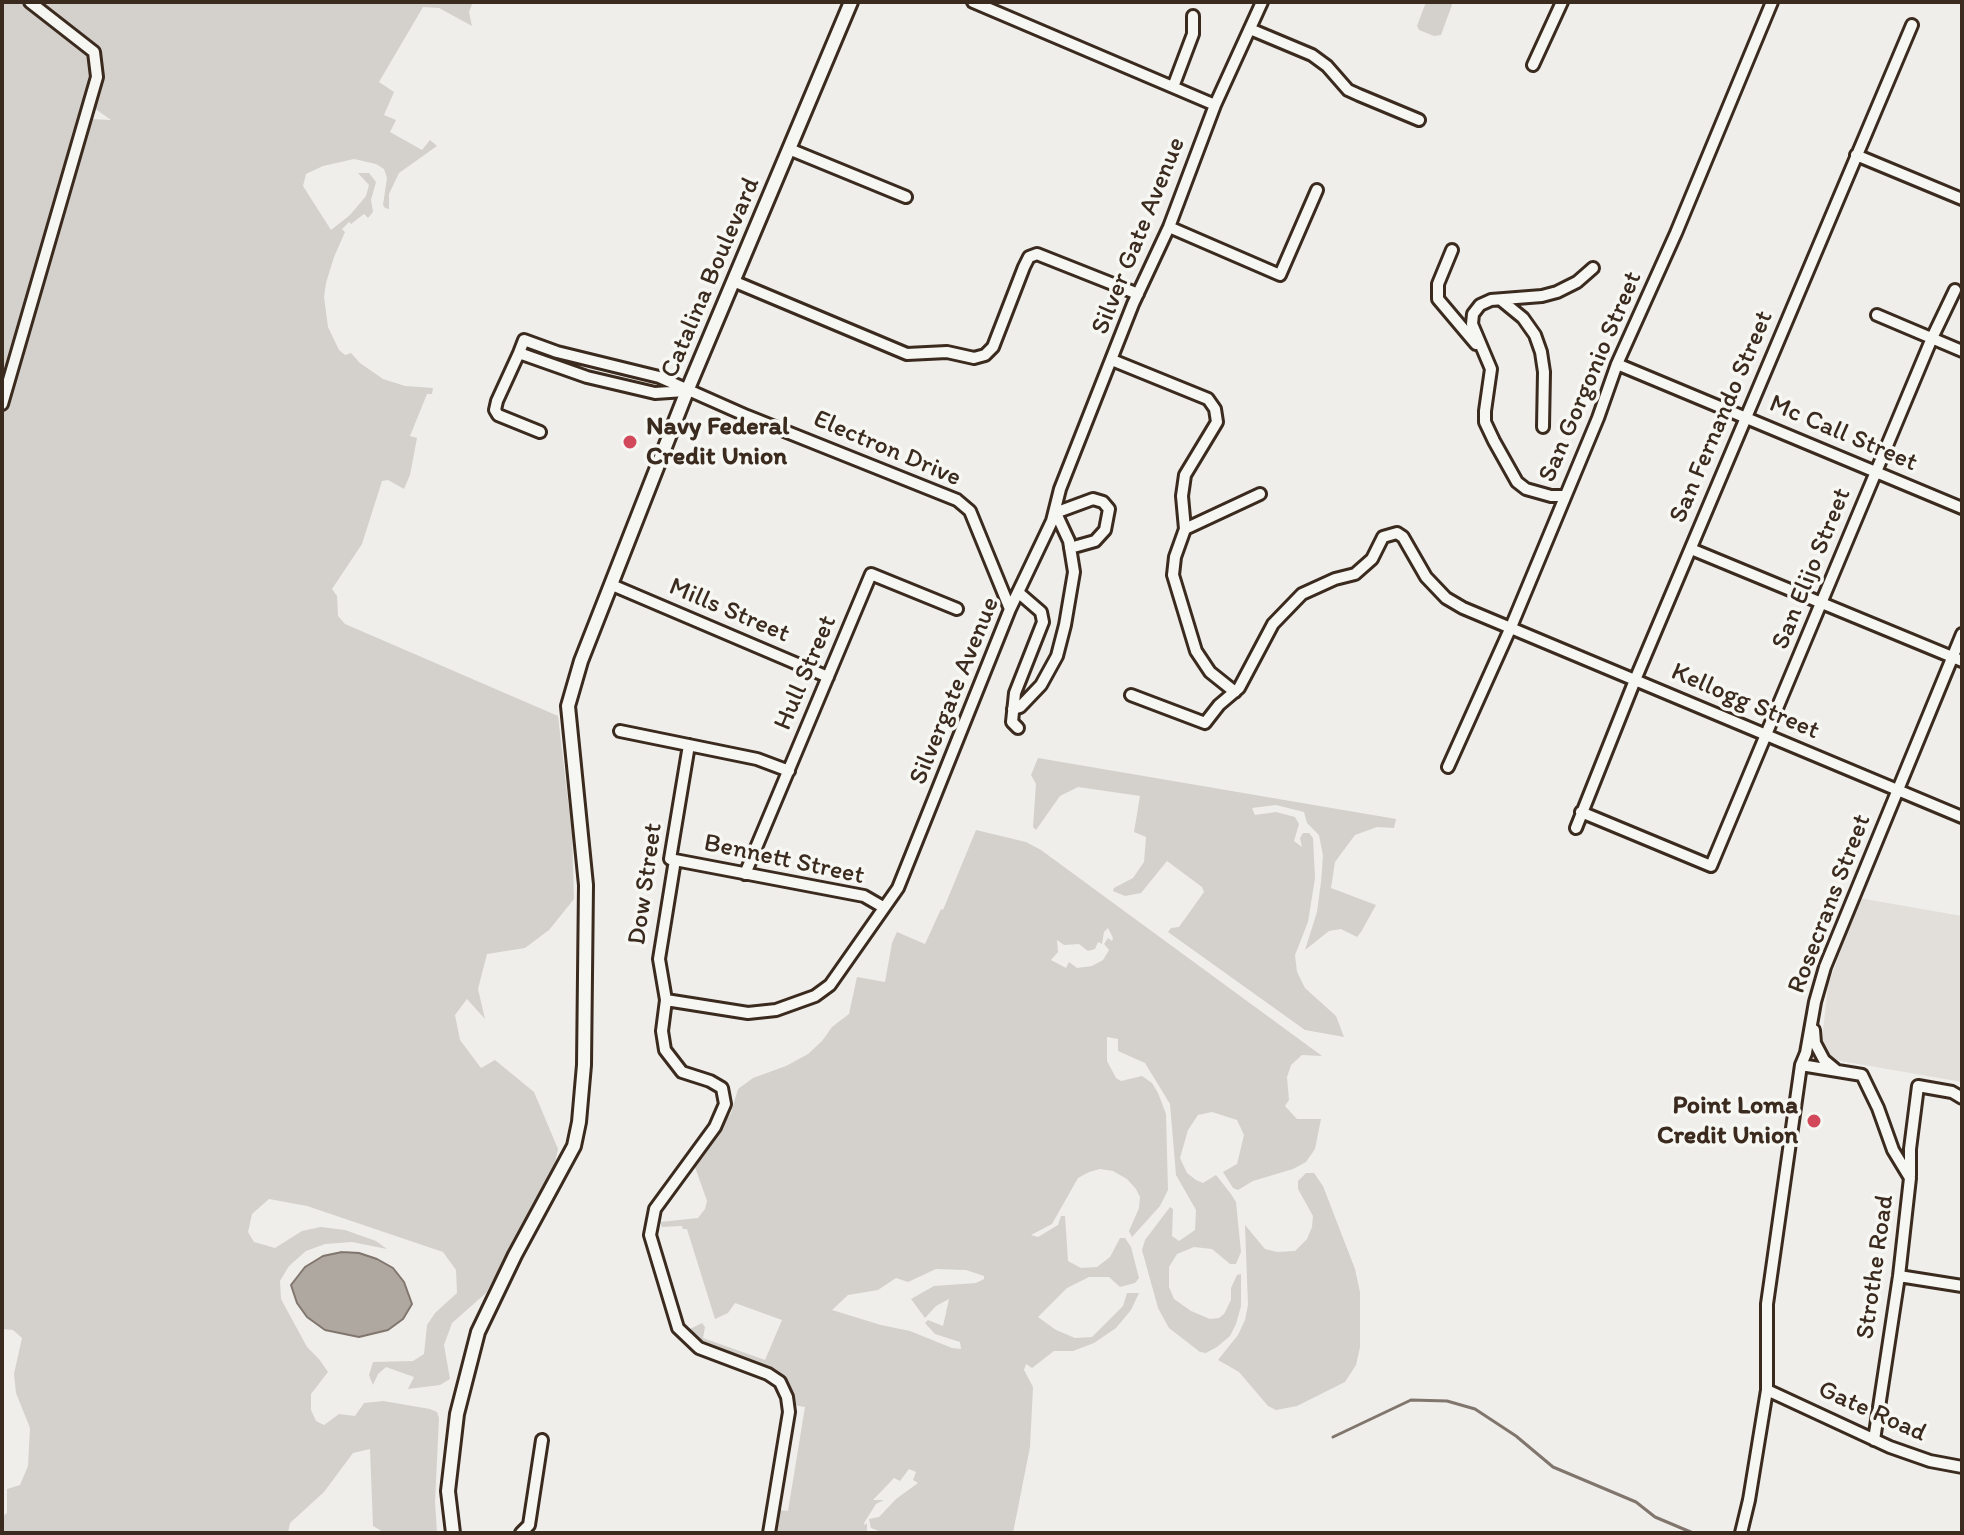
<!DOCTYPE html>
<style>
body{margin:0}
#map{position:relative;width:1964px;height:1535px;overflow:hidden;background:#efeeea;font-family:Itim,sans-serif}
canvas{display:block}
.frame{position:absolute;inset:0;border:4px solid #3b2a1e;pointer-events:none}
</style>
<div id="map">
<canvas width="1964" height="1535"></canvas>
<div class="frame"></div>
</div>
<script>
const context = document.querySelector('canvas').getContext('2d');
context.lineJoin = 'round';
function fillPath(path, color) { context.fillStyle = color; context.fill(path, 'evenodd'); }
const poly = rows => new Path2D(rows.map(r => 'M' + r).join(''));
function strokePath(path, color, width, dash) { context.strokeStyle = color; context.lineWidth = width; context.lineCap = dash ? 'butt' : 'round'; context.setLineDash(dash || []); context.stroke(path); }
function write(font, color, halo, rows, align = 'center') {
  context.font = font + ' Itim,sans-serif'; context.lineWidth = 7; context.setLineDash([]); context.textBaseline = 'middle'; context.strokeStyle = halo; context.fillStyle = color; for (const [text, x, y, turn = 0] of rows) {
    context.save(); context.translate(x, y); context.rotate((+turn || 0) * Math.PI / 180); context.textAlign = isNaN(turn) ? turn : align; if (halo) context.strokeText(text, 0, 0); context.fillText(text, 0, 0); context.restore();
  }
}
fillPath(poly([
 [1859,898,1962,916,1962,1082,1835,1060,1826,1051,1822,1040,1828,986]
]), '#e2dfdb');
fillPath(poly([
 [2,2,27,2,42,18,91,53,94,77,2,394],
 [37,2,473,2,469,12,472,26,439,8,423,7,379,82,394,92,384,115,396,120,390,132,422,150,430,140,437,146,399,173,389,194,389,209,385,208,383,205,387,178,384,169,376,164,354,159,323,166,306,174,303,186,331,230,350,215,366,196,369,185,358,173,369,173,376,182,371,200,373,212,368,218,364,214,351,224,349,222,342,229,345,232,334,257,326,283,324,297,328,327,339,350,345,355,351,353,360,363,383,379,405,386,433,388,432,394,427,394,410,436,417,438,410,475,404,489,388,480,382,481,362,544,332,589,337,596,338,616,345,624,558,716,572,834,574,899,549,930,525,948,487,954,478,989,485,1019,467,999,455,1015,460,1040,481,1068,495,1060,534,1092,558,1149,555,1163,486,1293,452,1323,444,1345,450,1379,440,1385,408,1389,414,1377,386,1367,378,1374,373,1385,369,1375,373,1362,413,1361,424,1354,427,1325,435,1313,457,1293,456,1270,443,1252,307,1206,269,1199,252,1214,248,1232,254,1242,275,1248,302,1231,321,1227,345,1230,376,1241,387,1249,352,1242,325,1244,306,1251,289,1266,280,1281,281,1299,307,1347,319,1359,328,1372,311,1394,311,1410,316,1421,324,1425,339,1414,355,1416,364,1403,383,1401,430,1409,437,1412,439,1418,435,1502,437,1533,385,1533,373,1526,370,1449,353,1453,324,1492,290,1523,288,1533,2,1533,2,1517,7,1513,7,1489,20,1485,28,1466,30,1428,16,1393,14,1374,22,1338,13,1330,2,1329,2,413,91,119,111,120,94,108,101,77,101,60,97,49,87,38,63,23],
 [1426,2,1453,2,1441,35,1434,36,1419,30,1417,26],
 [1038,758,1396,819,1394,828,1377,827,1355,835,1335,862,1331,888,1376,905,1361,932,1357,937,1341,929,1329,931,1305,950,1317,912,1321,882,1323,856,1319,835,1307,823,1304,812,1276,805,1252,808,1255,815,1276,812,1295,817,1299,824,1294,841,1302,847,1300,838,1303,833,1309,833,1313,838,1315,878,1308,922,1295,955,1297,972,1305,988,1336,1016,1344,1037,1305,1030,1168,932,1171,928,1179,927,1204,892,1202,887,1167,861,1141,893,1125,896,1113,891,1114,888,1133,878,1144,862,1146,837,1134,832,1140,796,1078,787,1060,796,1036,830,1033,827,1036,784,1031,775],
 [976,830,1026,842,1041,850,1322,1056,1302,1055,1291,1065,1287,1077,1289,1100,1285,1106,1297,1119,1321,1119,1315,1149,1306,1162,1293,1169,1253,1181,1238,1190,1233,1188,1223,1172,1237,1164,1244,1135,1237,1120,1212,1112,1198,1115,1188,1130,1180,1158,1187,1173,1196,1180,1203,1183,1216,1175,1231,1194,1236,1202,1241,1252,1236,1264,1230,1264,1212,1249,1194,1247,1177,1254,1169,1267,1169,1287,1174,1299,1191,1311,1210,1319,1219,1318,1224,1314,1231,1300,1231,1288,1237,1275,1241,1274,1241,1306,1236,1324,1230,1336,1217,1347,1206,1353,1200,1352,1169,1328,1158,1308,1142,1250,1145,1240,1170,1207,1173,1209,1172,1236,1179,1241,1195,1230,1196,1210,1176,1175,1170,1104,1145,1063,1118,1051,1118,1039,1107,1037,1107,1061,1116,1078,1121,1081,1142,1076,1152,1083,1158,1093,1166,1114,1168,1190,1160,1206,1132,1237,1129,1231,1139,1208,1140,1197,1136,1189,1127,1179,1113,1171,1100,1169,1089,1172,1078,1178,1052,1224,1031,1235,1038,1237,1058,1225,1061,1216,1065,1216,1068,1261,1081,1268,1097,1267,1110,1257,1120,1238,1125,1238,1131,1247,1139,1278,1135,1283,1120,1287,1109,1277,1089,1277,1067,1288,1038,1317,1056,1330,1075,1338,1092,1337,1123,1306,1127,1293,1139,1293,1131,1310,1116,1328,1094,1343,1073,1351,1054,1351,1032,1368,1026,1364,1024,1370,1033,1387,1030,1447,1013,1533,884,1533,871,1528,869,1519,879,1517,896,1499,918,1483,913,1480,916,1472,909,1469,900,1481,894,1478,873,1500,884,1500,876,1504,864,1523,865,1525,867,1523,867,1533,774,1533,778,1510,788,1511,805,1407,793,1405,789,1391,770,1371,704,1344,692,1335,690,1329,702,1323,705,1327,703,1338,765,1360,782,1320,735,1303,728,1313,715,1319,687,1229,683,1229,682,1226,662,1227,660,1222,698,1218,705,1209,707,1201,695,1167,731,1113,738,1089,753,1078,786,1066,808,1054,822,1041,832,1027,849,1014,857,977,885,982,892,943,897,932,925,944,941,909,943,910],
 [1108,928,1113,938,1112,941,1108,938,1104,944,1109,950,1103,960,1092,966,1077,968,1069,962,1066,968,1051,960,1058,952,1057,940,1064,945,1079,944,1088,951,1095,949,1098,942,1102,944,1104,932],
 [936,1269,966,1270,984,1276,984,1279,976,1283,934,1286,911,1299,925,1318,936,1306,949,1299,943,1326,928,1320,925,1323,935,1334,960,1342,961,1349,952,1348,910,1331,881,1325,832,1310,848,1295,878,1290,896,1278,908,1282],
 [1306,1173,1314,1173,1323,1186,1355,1269,1360,1292,1360,1347,1356,1365,1345,1382,1297,1406,1276,1410,1268,1406,1239,1372,1218,1360,1238,1335,1245,1320,1248,1305,1245,1225,1265,1249,1277,1252,1295,1251,1307,1239,1312,1227,1313,1216,1298,1189,1298,1181]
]), '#d4d1cc');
const water = poly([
 [342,1252,359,1253,377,1259,393,1268,404,1282,412,1304,403,1319,388,1330,359,1337,325,1330,307,1317,297,1303,291,1285,305,1267,323,1256,342,1252]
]);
fillPath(water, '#afa8a1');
strokePath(water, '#81766d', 2);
strokePath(poly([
 [1333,1437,1411,1400,1447,1401,1475,1409,1516,1436,1553,1467,1636,1502,1655,1517,1693,1533]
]), '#81766d', 3);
const minor = poly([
 [973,2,1215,105],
 [1250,29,1312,55,1327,66,1348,90,1359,95,1419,120],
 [1533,65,1562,2],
 [1173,87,1193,34,1193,16],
 [789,149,906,197],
 [1856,155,1962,199],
 [1169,227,1280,275,1317,190],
 [1452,250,1438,284,1438,299,1476,344],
 [733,281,907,354,947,352,974,358,985,355,993,347,1024,267,1029,257,1037,254,1138,294],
 [1501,300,1523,318,1535,335,1541,352,1544,372,1543,427],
 [1877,315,1962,351],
 [519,353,524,340,557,352,659,377,747,416,957,500,970,511,1010,609],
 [1112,360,1208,399,1215,409,1217,422,1185,475,1182,496,1185,529,1175,557,1173,575,1196,651,1210,672,1235,692],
 [1617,364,1962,508],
 [2,404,97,77,94,52,30,2],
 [540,432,498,415,495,410,497,401,519,353,587,377,655,393,685,391],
 [1565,496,1551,496,1526,489,1517,482,1494,441,1485,422,1485,411,1491,369,1472,324,1473,314,1480,305,1491,300,1542,296,1557,292,1577,282,1593,268],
 [1055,513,1093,499,1103,502,1109,509,1105,530,1095,541,1070,548],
 [1185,529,1260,494],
 [1691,549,1962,661],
 [612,585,828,677],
 [1131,695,1205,723,1219,705,1239,688,1273,624,1302,594,1335,579,1355,574,1372,559,1383,537,1397,533,1403,537,1426,577,1446,598,1463,608,1962,817],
 [1013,709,1020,707,1041,685,1057,656,1065,625,1074,572,1069,541,1055,511],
 [1018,728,1012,722,1015,693,1043,622,1041,612,1019,593],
 [620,731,757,759,789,771],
 [689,745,670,859,675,860,659,959,666,1000,662,1031,665,1050,682,1072,710,1081,722,1088,725,1104,715,1127,655,1209,650,1235,678,1328,699,1348,768,1374,780,1382,787,1397,789,1412,769,1533],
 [1448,767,1511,627,1598,418,1617,364,1676,233,1772,2],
 [1581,812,1711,866,1932,338,1955,290],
 [1576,828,1635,680,1912,25],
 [675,860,864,896,883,907],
 [745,874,871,574,957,609],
 [666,1000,748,1013,776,1010,815,996,830,985,898,888,1010,609,1052,521,1060,489,1133,304,1169,227,1215,105,1262,2],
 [1814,1030,1815,1043,1824,1060,1836,1070],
 [1801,1065,1862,1075,1878,1108,1893,1150,1910,1178,1899,1276,1874,1440],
 [1910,1176,1910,1149,1918,1086,1952,1092,1962,1098],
 [1899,1276,1962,1286],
 [1767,1390,1890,1447,1930,1461,1962,1467],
 [521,1533,529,1525,542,1440],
 [1741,1533,1749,1500,1767,1390,1767,1304,1801,1065,1806,1053,1815,1002,1825,967,1962,634]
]);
const major = poly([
 [453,1533,448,1491,457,1414,478,1332,515,1255,574,1146,579,1122,584,1065,586,885,568,706,581,661,687,391,851,2]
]);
strokePath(minor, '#3b2a1e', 16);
strokePath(major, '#3b2a1e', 18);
strokePath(minor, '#f6f6f2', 10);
strokePath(major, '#f6f6f2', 12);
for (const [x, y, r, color] of [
 [630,442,8,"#d1495b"],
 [1814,1121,8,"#d1495b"]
]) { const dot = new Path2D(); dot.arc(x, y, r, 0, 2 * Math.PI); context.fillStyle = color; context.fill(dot); strokePath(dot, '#f6f6f2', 3); }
write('26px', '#3b2a1e', '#f6f6f2', [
 ["Silver Gate Avenue",1139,236,-68],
 ["Catalina Boulevard",711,278,-67],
 ["San Gorgonio Street",1591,377,-67],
 ["San Fernando Street",1722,417,-67],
 ["Mc Call Street",1843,434,23],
 ["Electron Drive",887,449,23],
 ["San Elijo Street",1812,569,-68],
 ["Mills Street",729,611,23],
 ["Hull Street",806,673,-67],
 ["Silvergate Avenue",955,691,-68],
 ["Kellogg Street",1745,702,23],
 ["Bennett Street",784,860,12],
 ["Dow Street",646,884,-82],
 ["Rosecrans Street",1830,904,-69],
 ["Strothe Road",1876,1267,-82],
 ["Gate Road",1872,1412,24]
]);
write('bold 26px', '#3b2a1e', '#f6f6f2', [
 ["Navy Federal",646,427],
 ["Credit Union",646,457],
 ["Point Loma",1798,1106,"right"],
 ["Credit Union",1798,1136,"right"]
], 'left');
</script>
